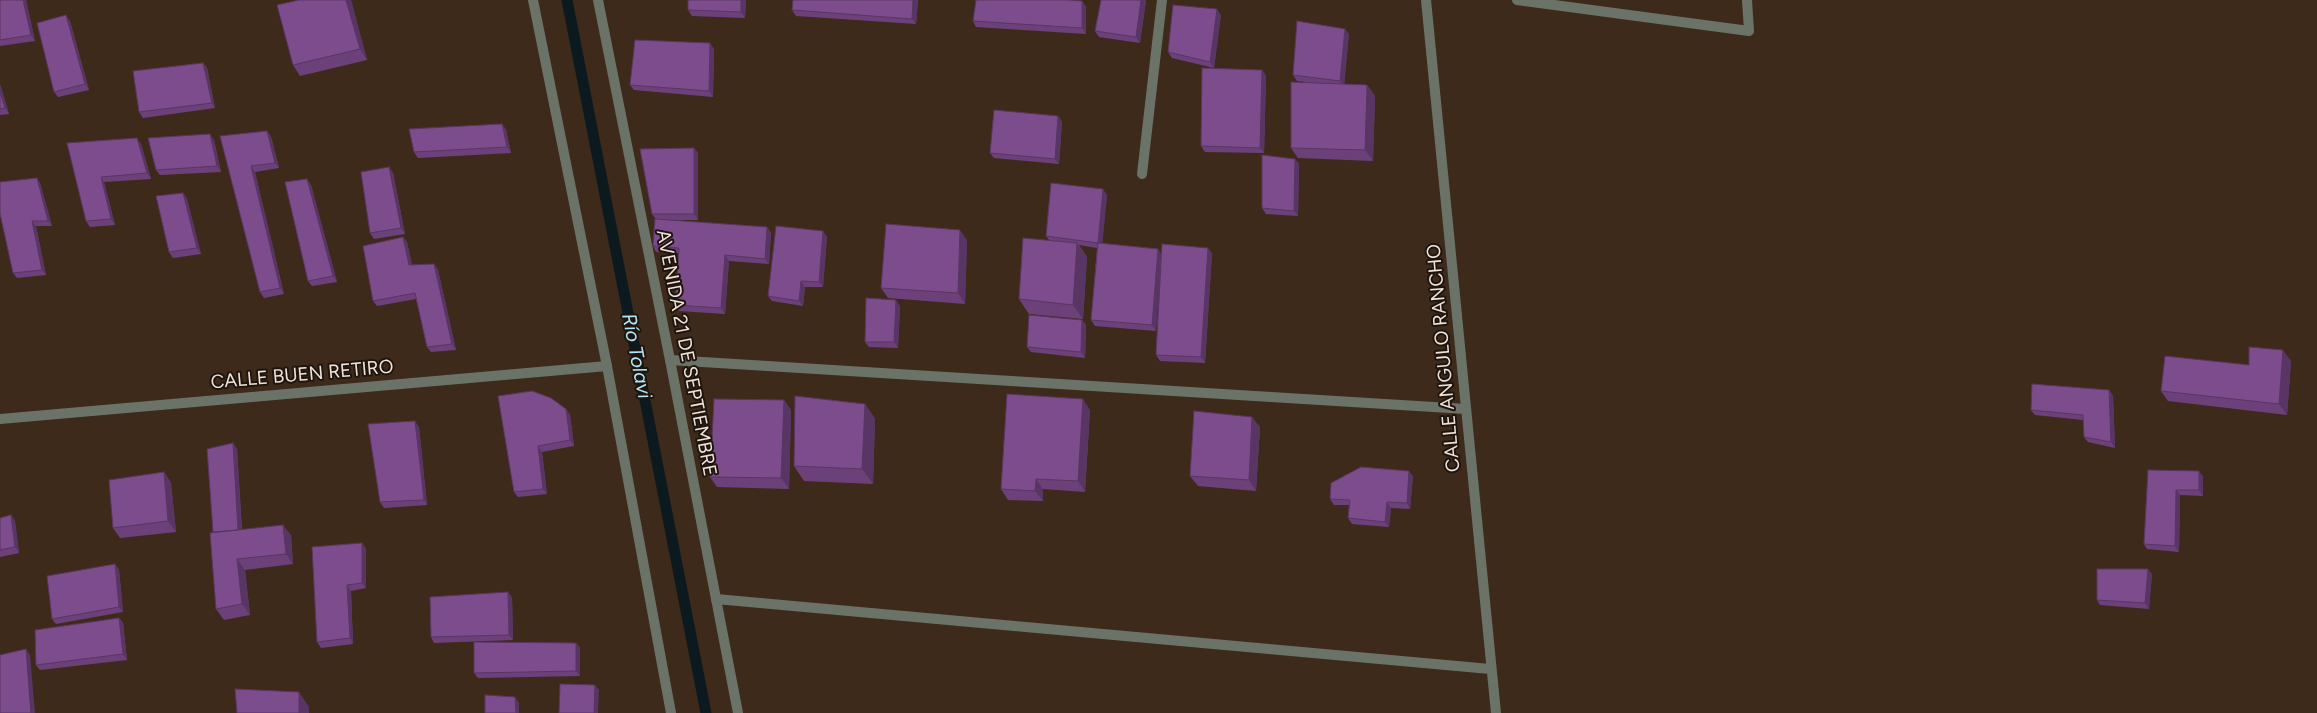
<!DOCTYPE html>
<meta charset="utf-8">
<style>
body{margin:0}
canvas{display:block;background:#3e2a1a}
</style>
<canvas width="2317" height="713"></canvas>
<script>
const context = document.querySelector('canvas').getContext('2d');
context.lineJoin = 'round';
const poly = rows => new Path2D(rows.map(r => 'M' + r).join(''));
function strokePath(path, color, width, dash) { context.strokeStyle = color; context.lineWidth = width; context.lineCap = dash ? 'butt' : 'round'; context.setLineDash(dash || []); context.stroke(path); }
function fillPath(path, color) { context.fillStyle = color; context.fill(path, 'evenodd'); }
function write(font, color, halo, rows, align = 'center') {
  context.font = font + ' Figtree,sans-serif'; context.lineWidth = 4; context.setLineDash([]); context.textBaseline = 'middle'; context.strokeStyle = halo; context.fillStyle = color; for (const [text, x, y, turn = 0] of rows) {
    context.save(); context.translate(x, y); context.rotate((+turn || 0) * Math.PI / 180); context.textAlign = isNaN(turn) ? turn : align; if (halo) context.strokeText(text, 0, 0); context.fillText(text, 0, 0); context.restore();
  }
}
strokePath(poly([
 [567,0,706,713]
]), '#0c1a20', 11);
strokePath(poly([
 [1142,174,1162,0]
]), '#6b7369', 10);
strokePath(poly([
 [1426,0,1496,713],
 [1517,0,1749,31,1747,0],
 [670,360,1466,409],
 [0,419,607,366],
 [716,599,1490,669]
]), '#6b7369', 10);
strokePath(poly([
 [533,0,607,366,671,713],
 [598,0,670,360,738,713]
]), '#6b7369', 10);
fillPath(poly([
 [0,0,26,0,35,41,0,46],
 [351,0,367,60,300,76,293,65],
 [688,0,746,0,745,18,692,16,688,10],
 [918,0,916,24,796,16,792,10],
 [1146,0,1140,43,1099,37,1095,31],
 [1082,1,1086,7,1086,34,976,27,973,21],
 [1221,15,1214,68,1172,58,1168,52],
 [70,21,89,90,58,97,54,92],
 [1349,34,1344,84,1367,85,1375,96,1373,161,1298,158,1291,148,1313,83,1297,81,1293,75],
 [714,49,713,97,634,90,630,85],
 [203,63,207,68,215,108,143,118,139,112],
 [1262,70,1266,76,1264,153,1205,152,1201,146],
 [0,85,9,114,0,115],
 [1058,116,1062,122,1059,164,994,158,990,153],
 [502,124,506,130,511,153,418,158,414,152],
 [267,131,271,137,279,168,255,172,284,294,264,298,260,292,220,136],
 [214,140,221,172,160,175,156,170],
 [67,143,141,144,151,179,104,182,115,225,90,227,86,221],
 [694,148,698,153,698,220,656,220,767,227,771,233,769,264,729,261,725,314,679,311,675,305,679,253,656,252,653,246,656,219,652,214],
 [1295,159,1299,164,1298,216,1266,214,1262,208],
 [389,167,393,173,405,234,374,239,370,233],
 [307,179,311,185,337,282,312,286,308,281],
 [40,183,52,226,36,226,46,275,17,278,13,273],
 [183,193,187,199,201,254,173,258,169,252],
 [1107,195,1102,243,1158,249,1161,254,1212,253,1205,363,1160,361,1156,355,1160,269,1156,331,1095,326,1091,320,1097,248,1079,245,1087,257,1083,319,1029,314,1019,299,1049,240,1046,236],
 [823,231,827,237,823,287,805,287,803,306,772,301,768,296],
 [403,237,407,242,412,265,434,264,438,270,456,350,431,352,427,347,416,299,377,306,373,301],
 [967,240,965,304,888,298,881,288],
 [900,306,898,348,869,347,865,342],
 [1082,320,1086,325,1085,358,1031,352,1027,347],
 [2291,361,2287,415,2168,401,2161,391,2249,365],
 [2109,390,2113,396,2115,448,2088,442,2084,437,2083,420,2035,415,2031,410],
 [498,396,566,409,570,415,574,446,542,452,547,494,518,497,514,492],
 [784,400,791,410,789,489,717,487,710,477],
 [865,404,875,419,873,484,804,481,794,466],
 [1090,410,1085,492,1043,489,1043,501,1008,500,1001,489],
 [419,427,427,505,384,508,380,502],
 [1260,427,1256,491,1198,486,1190,476],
 [233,443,237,449,242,529,291,535,293,564,245,570,250,615,224,620,216,609,213,532],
 [2148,470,2203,476,2203,496,2180,495,2179,552,2147,549,2144,544],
 [164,472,171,483,176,532,120,538,113,528],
 [1413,476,1410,509,1391,508,1389,527,1352,524,1348,518,1349,505,1334,505,1330,499],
 [11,515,15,521,19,553,0,557,0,518],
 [362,543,366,549,366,588,351,591,353,644,321,648,317,642],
 [115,564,119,570,123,612,56,624,52,619],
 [2152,574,2149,609,2100,605,2097,600],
 [508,592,512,598,513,640,434,643,431,637],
 [119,618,123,623,127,660,40,670,36,665],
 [576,643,580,648,580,676,478,678,474,673]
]), '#6c4179');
fillPath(poly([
 [23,0,26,0,35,41,31,35],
 [346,0,351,0,367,60,360,49],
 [741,0,746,0,745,18,741,12],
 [913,0,918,0,916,24,912,19],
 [1141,0,1146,0,1140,43,1136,37],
 [1082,1,1086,7,1086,34,1082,28],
 [1217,9,1221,15,1214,68,1210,62],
 [66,15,70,21,89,90,85,84],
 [1345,29,1349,34,1344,87,1340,81],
 [710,43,714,49,713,97,709,91],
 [203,63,207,68,215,108,212,103],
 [1262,70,1266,76,1264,153,1260,148],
 [0,85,1,86,9,114,5,108,0,92],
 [1367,85,1375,96,1373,161,1365,150],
 [1058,116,1062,122,1059,164,1055,159],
 [502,124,506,130,511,153,507,147],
 [267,131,271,137,279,168,275,163],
 [210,134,214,140,221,172,217,166],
 [137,138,141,144,151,179,147,173],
 [694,148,698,153,698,220,694,214],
 [1295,159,1299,164,1298,216,1294,211],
 [251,166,255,172,284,294,280,288],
 [389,167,393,173,405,234,401,228],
 [101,177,104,182,115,225,111,219],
 [37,178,40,183,52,226,48,221],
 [307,179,311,185,337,282,333,276],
 [1103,189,1107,195,1102,248,1098,243],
 [183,193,187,199,201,254,197,248],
 [32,221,36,226,46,275,42,270],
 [767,227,771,233,769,264,765,259],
 [960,230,967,240,965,304,958,293],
 [823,231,827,237,823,287,819,282],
 [403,237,407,242,413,271,409,265],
 [1077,243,1087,257,1083,319,1073,305],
 [1208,248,1212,253,1205,363,1201,357],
 [1158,249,1161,254,1156,331,1152,325],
 [725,255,729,261,725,314,721,308],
 [434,264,438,270,456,350,452,344],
 [801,281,805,287,803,306,799,301],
 [896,300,900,306,898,348,894,342],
 [1082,320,1086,325,1085,358,1081,352],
 [2283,350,2291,361,2287,415,2279,404],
 [2109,390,2113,396,2115,448,2111,442],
 [1083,399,1090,410,1085,492,1078,481],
 [784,400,791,410,789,489,781,478],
 [865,404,875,419,873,484,862,469],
 [566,409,570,415,574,446,570,440],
 [1252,417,1260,427,1256,491,1249,480],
 [415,421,419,427,427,505,424,500],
 [233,443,237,449,242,535,238,530],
 [538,446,542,452,547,494,543,489],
 [1409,471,1413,476,1410,509,1407,503],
 [2199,471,2203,476,2203,496,2199,490],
 [164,472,171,483,176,532,168,521],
 [1036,479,1043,489,1043,501,1035,491],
 [2176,490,2180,495,2179,552,2175,546],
 [1387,502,1391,508,1389,527,1385,522],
 [11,515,15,521,19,553,15,547],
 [283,525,291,535,293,564,286,554],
 [362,543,366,549,366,588,362,583],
 [237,559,245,570,250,615,242,604],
 [115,564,119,570,123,612,119,607],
 [2148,569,2152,574,2149,609,2145,603],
 [347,585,351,591,353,644,350,638],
 [508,592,512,598,513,640,509,635],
 [119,618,123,623,127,660,123,654],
 [576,643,580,648,580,676,576,671],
 [26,649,30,655,35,713,31,713],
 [595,685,599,690,598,713,594,713],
 [299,692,309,707,309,713,299,713],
 [515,697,519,703,519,713,516,713]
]), '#583563');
const building = poly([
 [0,0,23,0,31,35,0,40,0,0],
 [299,0,346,0,360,49,293,65,277,5,299,0],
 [688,0,741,0,741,12,688,10,688,0],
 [793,0,913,0,912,19,792,10,793,0],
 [976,0,1069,0,1082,1,1082,28,973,21,976,0],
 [1101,0,1141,0,1136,37,1095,31,1101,0],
 [1173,5,1217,9,1210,62,1168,52,1173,5],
 [66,15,85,84,54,92,37,23,66,15],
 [1297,21,1345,29,1340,81,1293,75,1297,21],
 [635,40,710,43,709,91,630,85,635,40],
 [203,63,212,103,139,112,133,71,203,63],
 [1202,68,1262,70,1260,148,1201,146,1202,68],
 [1291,82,1367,85,1365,150,1291,148,1291,82],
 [0,92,5,108,0,109,0,92],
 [994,110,1058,116,1055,159,990,153,994,110],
 [502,124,507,147,414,152,409,129,502,124],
 [267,131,275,163,251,166,280,288,260,292,220,136,267,131],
 [210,134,217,166,156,170,148,138,210,134],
 [137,138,147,173,101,177,111,219,86,221,67,143,137,138],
 [694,148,694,214,652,214,640,149,694,148],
 [1262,155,1295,159,1294,211,1262,208,1262,155],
 [389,167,401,228,370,233,361,172,389,167],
 [37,178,48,221,32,221,42,270,13,273,0,214,0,182,37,178],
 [307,179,333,276,308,281,285,182,307,179],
 [1051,183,1103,189,1098,243,1046,236,1051,183],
 [183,193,197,248,169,252,156,196,183,193],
 [655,219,767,227,765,259,725,255,721,308,675,305,679,248,653,246,655,219],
 [886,224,960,230,958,293,881,288,886,224],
 [776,226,823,231,819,282,801,281,799,301,768,296,776,226],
 [403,237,409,265,434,264,452,344,427,347,415,293,373,301,363,246,403,237],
 [1023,238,1077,243,1073,305,1019,299,1023,238],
 [1098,243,1158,249,1152,325,1091,320,1098,243],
 [1162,244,1208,248,1201,357,1156,355,1162,244],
 [866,298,896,300,894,342,865,342,866,298],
 [1029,315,1082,320,1081,352,1027,347,1029,315],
 [2249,347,2283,350,2279,404,2161,391,2165,356,2249,365,2249,347],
 [2032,384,2109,390,2111,442,2084,437,2083,415,2031,410,2032,384],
 [532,391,551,398,566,409,570,440,538,446,543,489,514,492,498,396,532,391],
 [1007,394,1083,399,1078,481,1036,479,1035,491,1001,489,1007,394],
 [795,396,865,404,862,469,794,466,795,396],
 [714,399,784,400,781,478,710,477,714,399],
 [1194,411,1252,417,1249,480,1190,476,1194,411],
 [415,421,424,500,380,502,368,424,415,421],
 [233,443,238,530,213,532,207,449,233,443],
 [1361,467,1409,471,1407,503,1387,502,1385,522,1348,518,1350,500,1330,499,1331,483,1361,467],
 [2148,470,2199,471,2199,490,2176,490,2175,546,2144,544,2148,470],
 [164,472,168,521,113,528,109,480,164,472],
 [11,515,15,547,0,550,0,518,11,515],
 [283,525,286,554,237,559,242,604,216,609,210,533,283,525],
 [362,543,362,583,347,585,350,638,317,642,312,547,362,543],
 [115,564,119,607,52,619,47,576,115,564],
 [2097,569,2148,569,2145,603,2097,600,2097,569],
 [508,592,509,635,431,637,430,597,508,592],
 [119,618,123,654,36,665,35,630,119,618],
 [474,642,576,643,576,671,474,673,474,642],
 [26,649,31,713,0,713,0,655,26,649],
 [560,684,595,685,594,713,559,713,560,684],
 [235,689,299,692,299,713,237,713,235,689],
 [485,695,515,697,516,713,485,713,485,695]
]);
fillPath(building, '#7d4c8d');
strokePath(building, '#583563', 1);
write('19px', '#f0e2d8', '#1e150e', [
 ["AVENIDA 21 DE SEPTIEMBRE",686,353,79],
 ["CALLE ANGULO RANCHO",1444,358,-95],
 ["CALLE BUEN RETIRO",302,375,-5]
]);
write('italic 20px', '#b4e6f9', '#1e150e', [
 ["Río Tolavi",636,356,79]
]);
</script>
